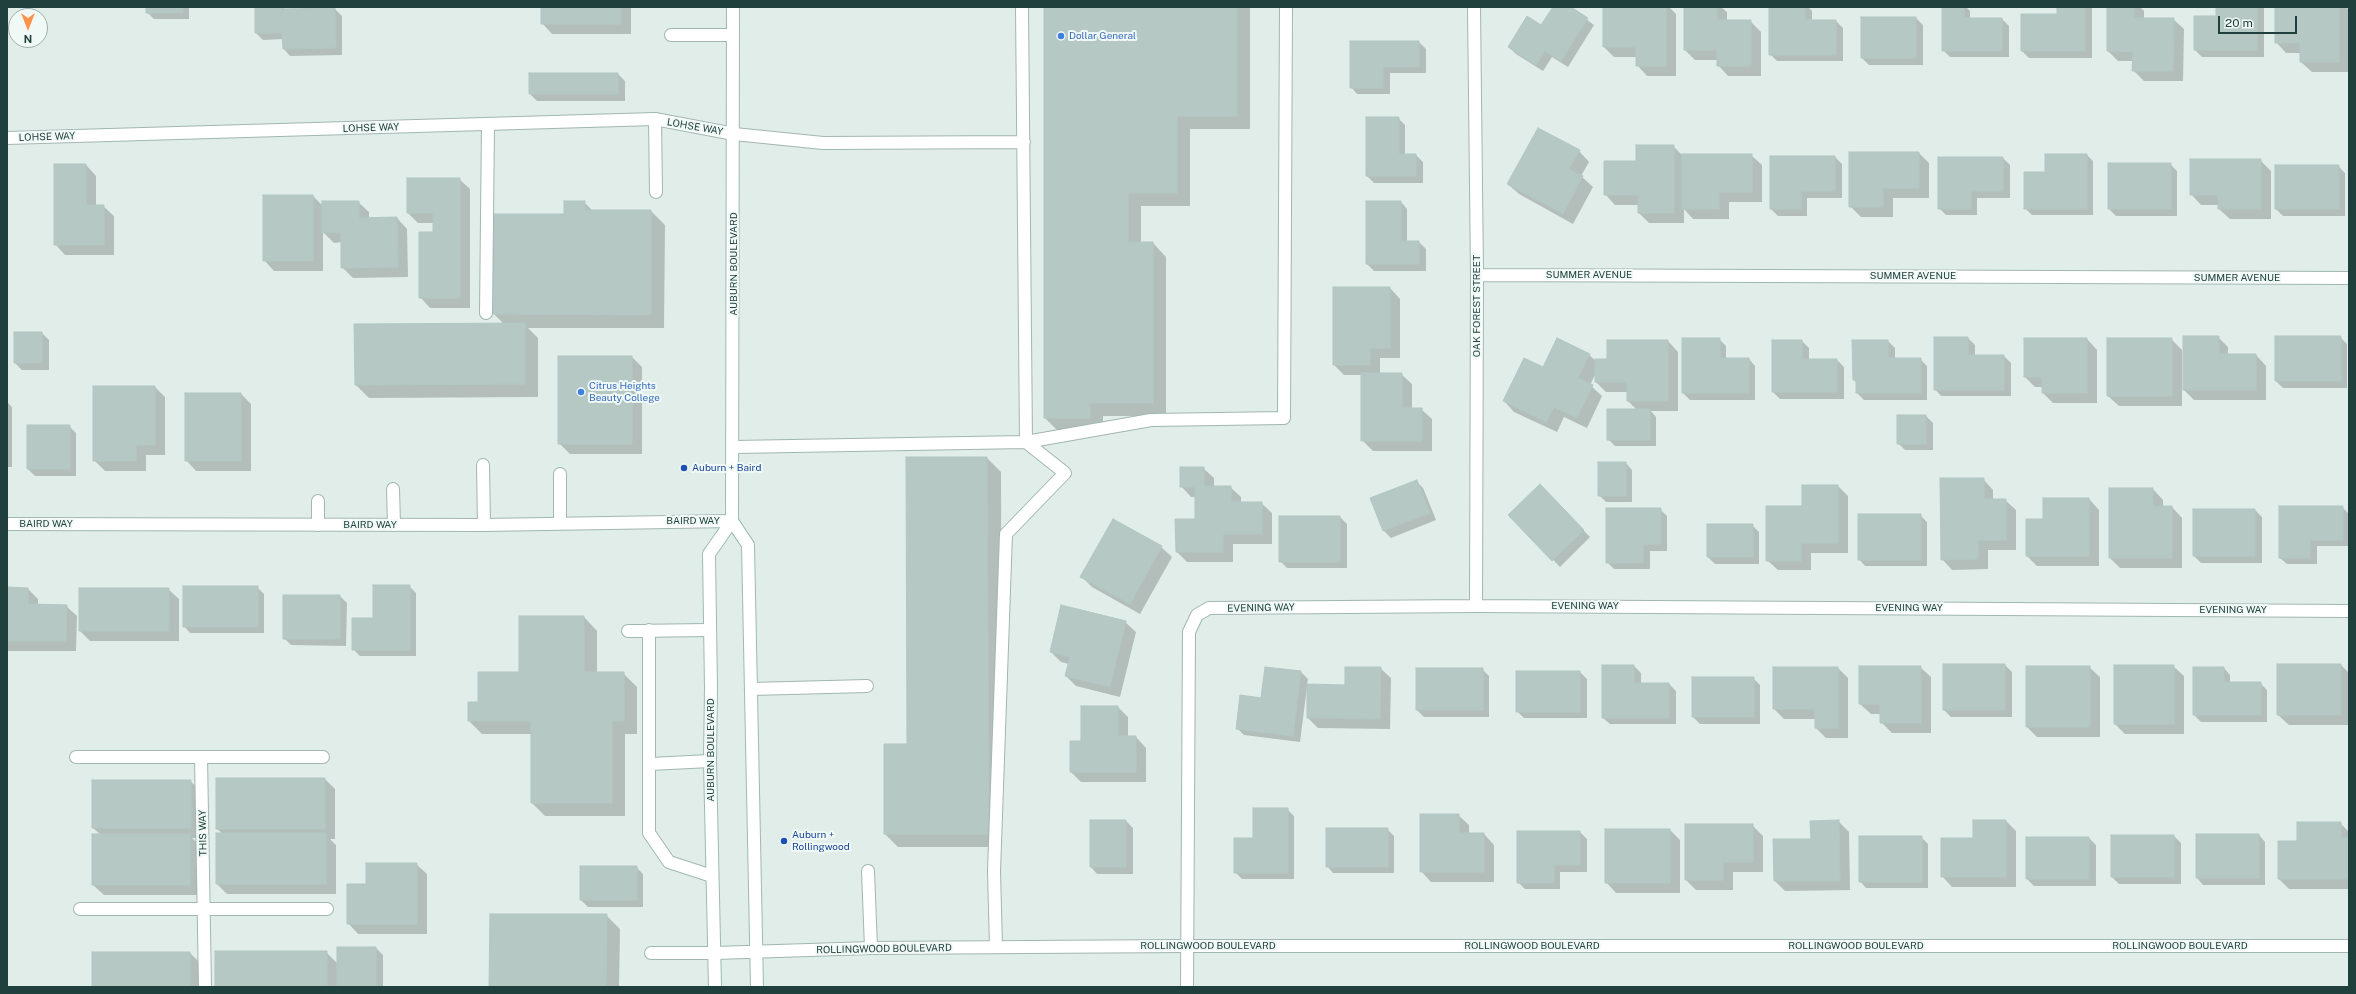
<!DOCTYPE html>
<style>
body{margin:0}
#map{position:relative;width:2356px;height:994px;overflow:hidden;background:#e0ede9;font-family:"Public Sans",sans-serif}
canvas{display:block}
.frame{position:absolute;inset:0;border:8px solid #1f403c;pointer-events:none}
.north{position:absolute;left:8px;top:8px;width:40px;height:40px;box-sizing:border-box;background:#f1f9f6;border:1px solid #9dafac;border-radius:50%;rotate:180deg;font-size:11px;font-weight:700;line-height:16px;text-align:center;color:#1f403c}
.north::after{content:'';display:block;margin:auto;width:14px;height:18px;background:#ff934c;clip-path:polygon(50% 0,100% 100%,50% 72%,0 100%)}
.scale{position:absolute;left:2218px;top:16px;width:79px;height:18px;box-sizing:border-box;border:2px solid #1f403c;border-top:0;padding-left:5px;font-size:12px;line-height:14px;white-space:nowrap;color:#1f403c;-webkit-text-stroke:3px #f1f9f6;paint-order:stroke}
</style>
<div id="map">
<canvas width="2356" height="994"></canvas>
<div class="frame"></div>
<div class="north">N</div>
<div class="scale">20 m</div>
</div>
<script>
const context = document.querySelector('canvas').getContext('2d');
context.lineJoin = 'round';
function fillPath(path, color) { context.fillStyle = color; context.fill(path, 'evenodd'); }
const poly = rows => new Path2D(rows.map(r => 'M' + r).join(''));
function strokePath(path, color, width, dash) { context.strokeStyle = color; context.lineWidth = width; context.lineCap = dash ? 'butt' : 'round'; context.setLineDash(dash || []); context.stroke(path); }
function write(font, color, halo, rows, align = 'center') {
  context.font = font + ' "Public Sans",sans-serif'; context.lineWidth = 4; context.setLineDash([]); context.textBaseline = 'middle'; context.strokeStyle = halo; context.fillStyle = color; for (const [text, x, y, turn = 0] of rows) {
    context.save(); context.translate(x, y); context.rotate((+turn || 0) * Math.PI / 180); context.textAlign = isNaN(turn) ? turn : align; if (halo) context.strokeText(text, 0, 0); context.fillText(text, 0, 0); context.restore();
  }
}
fillPath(poly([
 [147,7,189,7,189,19,154,19,147,12],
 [256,7,283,7,286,10,335,9,342,16,342,55,290,56,284,49,283,39,263,40,256,33],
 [542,7,631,7,631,34,552,34,542,23],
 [1045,7,1250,7,1250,129,1190,129,1190,206,1141,206,1141,243,1153,243,1166,257,1166,416,1103,416,1103,431,1058,431,1045,418],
 [1554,7,1569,7,1594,25,1568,67,1552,57,1543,71,1516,54,1509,47,1542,26],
 [1604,7,1669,7,1676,14,1676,76,1647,76,1637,65,1637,57,1614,57,1604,47],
 [1685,7,1721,7,1727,12,1727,21,1750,21,1761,32,1761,76,1728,76,1718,65,1718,60,1695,60,1685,50],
 [1770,7,1808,7,1812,11,1812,21,1836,21,1843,28,1843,61,1777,61,1770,54],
 [1943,7,1966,7,1970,11,1970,19,2002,19,2009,26,2009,57,1950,57,1943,50],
 [2058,7,2092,7,2092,58,2029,58,2022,51,2058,15],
 [2108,7,2140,7,2144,11,2144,19,2173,19,2184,29,2183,81,2144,81,2133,70,2133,61,2118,61,2108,51],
 [2217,7,2264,7,2264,57,2202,57,2195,50,2217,17],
 [2276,7,2346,7,2349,10,2349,72,2312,72,2301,62,2301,53,2286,53,2276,42],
 [1862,18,1916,18,1923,25,1923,65,1869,65,1862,58],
 [1419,42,1426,49,1426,73,1390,73,1390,94,1357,94,1351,87],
 [618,74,625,81,625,101,537,101,530,94],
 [1398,118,1405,125,1405,155,1416,155,1423,162,1423,183,1374,183,1367,176],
 [1673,146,1683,156,1751,155,1762,165,1762,202,1729,202,1729,219,1693,219,1684,209,1684,223,1649,223,1639,213,1639,205,1615,205,1605,194,1637,162],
 [1579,151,1589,162,1581,176,1593,187,1573,224,1519,194,1508,184],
 [1919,153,1929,163,1929,198,1893,198,1893,217,1861,217,1850,206],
 [2087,155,2093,161,2093,215,2032,215,2025,208,2046,173],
 [1771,157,1835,157,1842,164,1842,198,1807,198,1807,216,1778,216,1771,209],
 [1939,158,2003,158,2010,165,2010,198,1977,198,1977,215,1946,215,1939,208],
 [2260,160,2271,171,2271,219,2230,219,2219,209,2219,205,2201,205,2191,194],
 [2109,164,2170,164,2177,171,2177,216,2116,216,2109,209],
 [86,165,96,176,96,206,103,206,114,216,114,255,65,255,55,244],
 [2276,166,2338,166,2345,173,2345,216,2283,216,2276,209],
 [459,179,470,189,470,308,430,308,420,297,434,233,434,223,418,223,408,213],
 [313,196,323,206,358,202,369,212,369,219,397,218,407,229,408,277,353,278,342,267,342,242,334,243,323,232,323,271,274,271,264,260],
 [584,202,593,211,651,211,665,225,664,328,528,328,538,338,538,397,369,398,356,385,504,324,494,314,565,215],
 [1401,202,1407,209,1407,242,1419,242,1426,249,1426,271,1374,271,1367,264],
 [1390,288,1400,299,1400,358,1380,358,1380,374,1401,374,1412,384,1412,409,1421,409,1432,419,1432,451,1373,451,1362,440,1362,375,1344,375,1334,365],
 [42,333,49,340,49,370,22,370,15,363],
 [2184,337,2218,337,2228,347,2228,355,2256,355,2266,366,2266,400,2194,400,2184,390],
 [2340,337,2347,344,2347,388,2283,388,2276,381],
 [1935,338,1968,338,1975,345,1975,356,2004,356,2011,363,2011,396,1941,396,1935,389],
 [1719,339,1726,346,1726,359,1749,359,1755,366,1755,400,1690,400,1683,393],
 [2087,339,2097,350,2097,403,2053,403,2043,393,2043,387,2035,387,2025,377],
 [2171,339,2182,350,2182,406,2119,406,2108,396],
 [1668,341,1678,352,1678,411,1651,411,1656,417,1656,446,1615,446,1608,439,1637,410,1628,401,1628,392,1606,392,1596,382,1596,373,1590,385,1602,396,1587,428,1564,417,1557,432,1514,412,1504,401,1543,368,1589,355,1595,360,1608,360],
 [1802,341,1809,348,1809,360,1837,360,1844,367,1844,399,1780,399,1773,392],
 [1888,341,1895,348,1895,359,1920,359,1927,366,1927,400,1864,400,1857,393,1857,383,1854,380],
 [632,357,642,367,642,454,570,454,559,443],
 [155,387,165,397,165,455,146,455,146,471,105,471,94,460],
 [186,394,241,394,251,404,251,471,196,471,186,460],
 [7,402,12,407,12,467,7,467],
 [1926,416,1933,423,1933,450,1905,450,1898,443],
 [69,426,76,433,76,476,35,476,28,469],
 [907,458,987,458,1001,472,1002,847,898,847,885,834,908,745],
 [1626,463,1632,470,1632,502,1606,502,1599,495],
 [1203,468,1214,478,1214,487,1230,487,1241,497,1241,503,1261,503,1272,513,1272,544,1233,544,1233,562,1187,562,1177,552,1196,520,1196,497,1191,497,1181,486],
 [1983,479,1993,490,1993,500,2005,500,2016,510,2016,550,1988,550,1988,569,1952,570,1942,559],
 [1416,481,1423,488,1436,520,1391,538,1384,531,1371,498],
 [1540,486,1590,537,1560,567,1510,515],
 [1838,486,1848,496,1848,553,1811,553,1811,570,1778,570,1767,560,1803,507],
 [2153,489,2163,500,2163,507,2172,507,2182,518,2182,568,2120,568,2110,558],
 [2089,499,2099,510,2099,566,2037,566,2027,556,2044,520],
 [2342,507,2349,514,2349,546,2317,546,2317,564,2287,564,2280,558],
 [1660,509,1667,516,1667,551,1650,551,1650,569,1614,569,1607,562],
 [2255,510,2262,517,2262,563,2201,563,2194,556],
 [1920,515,1927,522,1927,566,1865,566,1859,559],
 [1340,517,1347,524,1347,568,1287,568,1280,561],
 [1752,525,1759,532,1759,564,1715,564,1708,557],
 [1161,547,1172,557,1140,614,1092,587,1082,577],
 [409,586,416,593,416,656,360,656,353,649,374,619],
 [257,587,264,594,264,633,190,633,184,626],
 [7,588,28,589,38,599,38,605,66,606,77,616,76,651,7,651],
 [168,589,179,599,179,641,90,641,80,631],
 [340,596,347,603,346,646,291,645,284,638],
 [584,617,597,631,597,673,623,673,637,687,637,734,625,734,625,816,545,816,532,803,532,734,482,734,469,721,479,703,520,673],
 [1125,622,1136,632,1120,697,1076,686,1066,676,1069,664,1061,662,1051,652],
 [1944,665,2005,665,2012,672,2012,717,1951,717,1944,710],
 [2278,665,2341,665,2349,673,2349,725,2289,725,2278,715],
 [1634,666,1641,673,1641,684,1669,684,1676,691,1676,724,1610,724,1603,718],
 [2115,666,2173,666,2184,676,2184,734,2125,734,2115,724],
 [1920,667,1931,677,1931,733,1892,733,1881,722,1881,714,1871,714,1860,704],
 [2089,667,2100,677,2100,737,2037,737,2027,727],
 [1380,668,1391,678,1390,729,1318,728,1308,718,1307,687,1300,742,1244,735,1237,728,1262,699,1301,672,1308,679,1307,685,1346,686],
 [1838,668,1848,678,1848,738,1826,738,1816,728,1816,719,1784,719,1774,709],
 [2224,668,2230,675,2230,683,2260,683,2267,690,2267,722,2201,722,2194,715],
 [1482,669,1489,676,1489,717,1424,717,1417,710],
 [1580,672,1587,679,1587,718,1524,718,1517,711],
 [1693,678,1753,678,1760,685,1760,724,1700,724,1693,717],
 [1118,707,1128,717,1128,737,1136,737,1146,748,1146,782,1081,782,1071,772,1082,742],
 [325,779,335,789,335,839,330,839,336,845,336,894,227,894,217,884,217,834,223,834,217,829],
 [190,781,201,791,201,838,192,838,200,846,200,895,104,895,93,885,101,835,93,828],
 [1287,809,1294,816,1294,879,1242,879,1235,872,1254,839],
 [1458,815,1469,825,1469,834,1484,834,1494,845,1494,882,1431,882,1421,871],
 [1091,821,1126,821,1133,828,1133,874,1097,874,1091,867],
 [1838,821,1849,832,1850,890,1785,891,1775,881,1812,840],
 [2006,821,2016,831,2016,887,1952,887,1942,876,1974,839],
 [2340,823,2349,832,2349,889,2289,889,2279,879,2298,842],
 [1752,825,1763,836,1763,872,1733,872,1733,890,1696,890,1686,880],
 [1387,829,1394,836,1394,873,1333,873,1327,866],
 [1670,830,1680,840,1680,893,1616,893,1606,882],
 [1580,832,1587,839,1587,872,1560,872,1560,889,1525,889,1518,882],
 [2259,835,2265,842,2265,885,2203,885,2197,878],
 [2112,836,2174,836,2181,843,2181,884,2119,884,2112,877],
 [1921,837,1928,844,1928,888,1866,888,1860,881],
 [2089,838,2096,845,2096,886,2034,886,2027,879],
 [416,864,427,874,427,934,358,934,348,923,367,885],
 [636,867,643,874,643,907,588,907,581,900],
 [606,915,620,929,619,987,490,987],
 [338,948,376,948,383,955,383,987,216,987,326,952,338,964],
 [190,953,200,963,200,987,93,987]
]), '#0003');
const building = poly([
 [146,7,183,7,183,13,146,13,146,7],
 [255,7,281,7,281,9,335,8,336,48,283,49,282,33,255,33,255,7],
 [541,7,621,7,621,24,541,24,541,7],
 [1044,7,1237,7,1237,116,1177,116,1177,193,1128,193,1128,242,1153,242,1153,403,1090,403,1090,418,1044,418,1044,7],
 [1553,7,1571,7,1588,18,1561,61,1545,51,1536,65,1508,47,1527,16,1541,25,1553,7],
 [1603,7,1666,7,1666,66,1636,66,1636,47,1603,47,1603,7],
 [1684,7,1717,7,1717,20,1751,20,1751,66,1717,66,1717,50,1684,50,1684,7],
 [1769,7,1805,7,1805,20,1836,20,1836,55,1769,55,1769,7],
 [1942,7,1964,7,1964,18,2002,18,2002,51,1942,51,1942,7],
 [2057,7,2085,7,2085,51,2021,51,2021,14,2057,14,2057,7],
 [2107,7,2134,7,2134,18,2174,18,2173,71,2132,71,2133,52,2107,51,2107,7],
 [2216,7,2257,7,2257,50,2194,50,2194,16,2216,16,2216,7],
 [2275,7,2339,7,2339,62,2300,62,2300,43,2275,43,2275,7],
 [1861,17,1916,17,1916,58,1861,58,1861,17],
 [1350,41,1419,41,1419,67,1383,67,1383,88,1350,88,1350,41],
 [529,73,618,73,618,94,529,94,529,73],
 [1366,117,1399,117,1399,154,1416,154,1416,176,1366,176,1366,117],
 [1538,128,1580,150,1569,169,1583,176,1563,214,1507,184,1538,128],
 [1636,145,1674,145,1674,213,1638,213,1638,195,1604,195,1604,161,1636,161,1636,145],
 [1849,152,1919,152,1919,188,1883,188,1883,207,1849,207,1849,152],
 [1682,154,1752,154,1752,192,1719,192,1719,209,1682,209,1682,154],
 [2045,154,2087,154,2087,209,2024,209,2024,172,2045,172,2045,154],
 [1770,156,1835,156,1835,191,1801,191,1801,209,1770,209,1770,156],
 [1938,157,2003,157,2003,191,1971,191,1971,209,1938,209,1938,157],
 [2190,159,2261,159,2261,209,2218,209,2218,195,2190,195,2190,159],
 [2108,163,2171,163,2171,209,2108,209,2108,163],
 [54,164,86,164,86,205,104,205,104,245,54,245,54,164],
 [2275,165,2339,165,2339,209,2275,209,2275,165],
 [407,178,460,178,460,298,419,298,419,232,433,232,433,213,407,213,407,178],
 [263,195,313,195,313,261,263,261,263,195],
 [322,201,359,201,359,218,397,217,398,267,341,268,341,232,322,233,322,201],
 [564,201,585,201,585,210,651,210,651,315,493,314,494,214,564,214,564,201],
 [1366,201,1401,201,1401,241,1419,241,1419,264,1366,264,1366,201],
 [1333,287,1390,287,1390,348,1370,348,1370,365,1333,365,1333,287],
 [525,323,525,384,355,385,354,324,525,323],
 [14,332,42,332,42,363,14,363,14,332],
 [2183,336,2219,336,2219,354,2256,354,2256,390,2183,390,2183,336],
 [2275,336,2341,336,2341,381,2275,381,2275,336],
 [1934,337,1968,337,1968,355,2004,355,2004,390,1934,390,1934,337],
 [1557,338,1590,354,1578,378,1593,385,1577,418,1554,407,1546,422,1503,401,1524,358,1543,367,1557,338],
 [1682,338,1720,338,1720,358,1749,358,1749,393,1682,393,1682,338],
 [2024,338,2087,338,2087,393,2042,393,2042,377,2024,377,2024,338],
 [2107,338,2172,338,2172,396,2107,396,2107,338],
 [1607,340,1668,340,1668,401,1627,401,1627,382,1595,382,1595,359,1607,359,1607,340],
 [1772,340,1802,340,1802,359,1837,359,1837,392,1772,392,1772,340],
 [1852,340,1888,340,1888,358,1921,358,1921,393,1856,393,1856,380,1853,380,1852,340],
 [558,356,632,356,632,444,558,444,558,356],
 [1361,373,1402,373,1402,408,1422,408,1422,441,1361,441,1361,373],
 [93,386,155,386,155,445,136,445,136,461,93,461,93,386],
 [185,393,241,393,241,461,185,461,185,393],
 [1607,409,1650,409,1650,440,1607,440,1607,409],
 [1897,415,1926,415,1926,444,1897,444,1897,415],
 [27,425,70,425,70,469,27,469,27,425],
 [906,457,987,457,989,834,884,834,884,744,907,744,906,457],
 [1598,462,1626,462,1626,496,1598,496,1598,462],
 [1180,467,1204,467,1204,486,1231,486,1231,502,1262,502,1262,534,1223,534,1223,552,1176,552,1175,519,1195,519,1195,487,1180,487,1180,467],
 [1940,478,1984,478,1984,499,2006,499,2006,540,1978,540,1978,559,1941,560,1940,478],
 [1417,480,1430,513,1383,531,1370,498,1417,480],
 [1540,484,1584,530,1552,561,1508,515,1540,484],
 [1802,485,1838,485,1838,543,1801,543,1801,561,1766,561,1766,506,1802,506,1802,485],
 [2109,488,2153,488,2153,506,2172,506,2172,558,2109,558,2109,488],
 [2043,498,2089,498,2089,556,2026,556,2026,519,2043,519,2043,498],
 [2279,506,2343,506,2343,540,2310,540,2310,558,2279,558,2279,506],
 [1606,508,1661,508,1661,544,1643,544,1643,563,1606,563,1606,508],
 [2193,509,2255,509,2255,556,2193,556,2193,509],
 [1858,514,1921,514,1921,560,1858,560,1858,514],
 [1279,516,1340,516,1340,562,1279,562,1279,516],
 [1113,519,1162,546,1130,604,1080,577,1113,519],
 [1707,524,1753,524,1753,557,1707,557,1707,524],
 [373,585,410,585,410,650,352,650,352,618,373,618,373,585],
 [183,586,258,586,258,627,183,627,183,586],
 [7,587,28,588,28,604,67,605,66,641,7,641,7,587],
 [79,588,169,588,169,631,79,631,79,588],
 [283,595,340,595,340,639,283,639,283,595],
 [1061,605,1126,621,1110,687,1065,676,1070,657,1050,652,1061,605],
 [519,616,584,616,584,672,624,672,624,721,612,721,612,803,531,803,531,721,468,721,468,702,478,702,478,672,519,672,519,616],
 [1943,664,2005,664,2005,710,1943,710,1943,664],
 [2277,664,2341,664,2341,715,2277,715,2277,664],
 [1602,665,1634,665,1634,683,1669,683,1669,718,1602,718,1602,665],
 [2114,665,2174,665,2174,724,2114,724,2114,665],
 [1859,666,1921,666,1921,723,1880,723,1880,704,1859,704,1859,666],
 [2026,666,2090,666,2090,727,2026,727,2026,666],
 [1265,667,1301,671,1293,736,1236,729,1240,695,1261,698,1265,667],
 [1345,667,1381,667,1380,719,1307,718,1307,684,1345,685,1345,667],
 [1773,667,1838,667,1838,728,1815,728,1815,709,1773,709,1773,667],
 [2193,667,2224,667,2224,682,2261,682,2261,715,2193,715,2193,667],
 [1416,668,1483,668,1483,710,1416,710,1416,668],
 [1516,671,1580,671,1580,712,1516,712,1516,671],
 [1692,677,1754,677,1754,717,1692,717,1692,677],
 [1081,706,1118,706,1118,736,1136,736,1136,772,1070,772,1070,741,1081,741,1081,706],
 [216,778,325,778,325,829,216,829,216,778],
 [92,780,191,780,191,828,92,828,92,780],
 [1253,808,1288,808,1288,873,1234,873,1234,838,1253,838,1253,808],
 [1420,814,1459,814,1459,833,1484,833,1484,872,1420,872,1420,814],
 [1090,820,1126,820,1126,867,1090,867,1090,820],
 [1839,820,1840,881,1774,881,1773,839,1811,839,1810,821,1839,820],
 [1973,820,2006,820,2006,877,1941,877,1941,838,1973,838,1973,820],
 [2297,822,2341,822,2341,838,2349,838,2349,879,2278,879,2278,841,2297,841,2297,822],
 [1685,824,1753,824,1753,862,1723,862,1723,880,1685,880,1685,824],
 [1326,828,1388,828,1388,867,1326,867,1326,828],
 [1605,829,1670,829,1670,883,1605,883,1605,829],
 [1517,831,1580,831,1580,865,1554,865,1554,883,1517,883,1517,831],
 [216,833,326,833,326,884,216,884,216,833],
 [92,834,190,834,190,885,92,885,92,834],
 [2196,834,2259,834,2259,878,2196,878,2196,834],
 [2111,835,2174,835,2174,877,2111,877,2111,835],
 [1859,836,1922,836,1922,882,1859,882,1859,836],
 [2026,837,2089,837,2089,879,2026,879,2026,837],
 [366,863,417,863,417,924,347,924,347,884,366,884,366,863],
 [580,866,637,866,637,900,580,900,580,866],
 [490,914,607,914,606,987,489,987,490,914],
 [337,947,376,947,376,987,337,987,337,947],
 [215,951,327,951,327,987,215,987,215,951],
 [92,952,190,952,190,987,92,987,92,952]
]);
fillPath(building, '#b5c8c3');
strokePath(building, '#b2c7c2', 1);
const service = poly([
 [671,35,733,35],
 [655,119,656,192],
 [734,134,823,143,1024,142],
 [486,313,488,124],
 [734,447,1026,442,1022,7],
 [483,465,484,525],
 [560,474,560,522],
 [393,489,394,525],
 [318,501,318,525],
 [649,630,649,833,669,862,712,876],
 [628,631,710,630],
 [751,689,867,686],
 [650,764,710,761],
 [868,871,871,948],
 [996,947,994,871,1006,534,1065,473,1026,442,1151,420,1284,418,1286,7],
 [651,953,715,953]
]);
const minor = poly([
 [1474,7,1477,275,1476,606],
 [7,138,655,119,734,134],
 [1477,275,2349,278],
 [7,524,484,525,732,521],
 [76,757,323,757],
 [201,757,205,987],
 [80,909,327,909],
 [1187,987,1189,632,1197,615,1209,608,1476,606,2349,611]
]);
const tertiary = poly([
 [715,953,871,948,1185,946,2349,946]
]);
const secondary = poly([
 [732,521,748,545,757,987],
 [715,987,710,761,711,688,709,554,732,521,733,7]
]);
strokePath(service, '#a2b6b2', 14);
strokePath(minor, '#a2b6b2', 14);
strokePath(tertiary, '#a2b6b2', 14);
strokePath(secondary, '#9dbab4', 14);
strokePath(service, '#fff', 12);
strokePath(minor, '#fff', 12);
strokePath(tertiary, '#fff', 12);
strokePath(secondary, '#fff', 12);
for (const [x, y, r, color] of [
 [1061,36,4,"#3f7fe0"],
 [581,392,4,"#3f7fe0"],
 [684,468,4,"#1a4fb4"],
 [784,841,4,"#1a4fb4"]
]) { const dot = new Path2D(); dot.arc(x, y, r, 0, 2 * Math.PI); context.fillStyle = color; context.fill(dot); strokePath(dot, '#f1f9f6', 1.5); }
write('10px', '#366cbe', '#f1f9f6', [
 ["Dollar General",1069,36],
 ["Citrus Heights",589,386],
 ["Beauty College",589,398]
], 'left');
write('10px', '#1f403c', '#f1f9f6', [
 ["LOHSE WAY",695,127,10],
 ["LOHSE WAY",371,128,-2],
 ["LOHSE WAY",47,137,-2],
 ["AUBURN BOULEVARD",734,264,-90],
 ["SUMMER AVENUE",1589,275],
 ["SUMMER AVENUE",1913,276],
 ["SUMMER AVENUE",2237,278],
 ["OAK FOREST STREET",1477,306,-90],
 ["BAIRD WAY",693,521],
 ["BAIRD WAY",46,524],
 ["BAIRD WAY",370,525],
 ["EVENING WAY",1585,606],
 ["EVENING WAY",1261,608,-1],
 ["EVENING WAY",1909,608],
 ["EVENING WAY",2233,610],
 ["AUBURN BOULEVARD",711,750,-90],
 ["THIS WAY",203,833,-91],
 ["ROLLINGWOOD BOULEVARD",1208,946],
 ["ROLLINGWOOD BOULEVARD",1532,946],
 ["ROLLINGWOOD BOULEVARD",1856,946],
 ["ROLLINGWOOD BOULEVARD",2180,946],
 ["ROLLINGWOOD BOULEVARD",884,949,-1]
]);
write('10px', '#164399', '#f1f9f6', [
 ["Auburn + Baird",692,468],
 ["Auburn +",792,835],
 ["Rollingwood",792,847]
], 'left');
</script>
